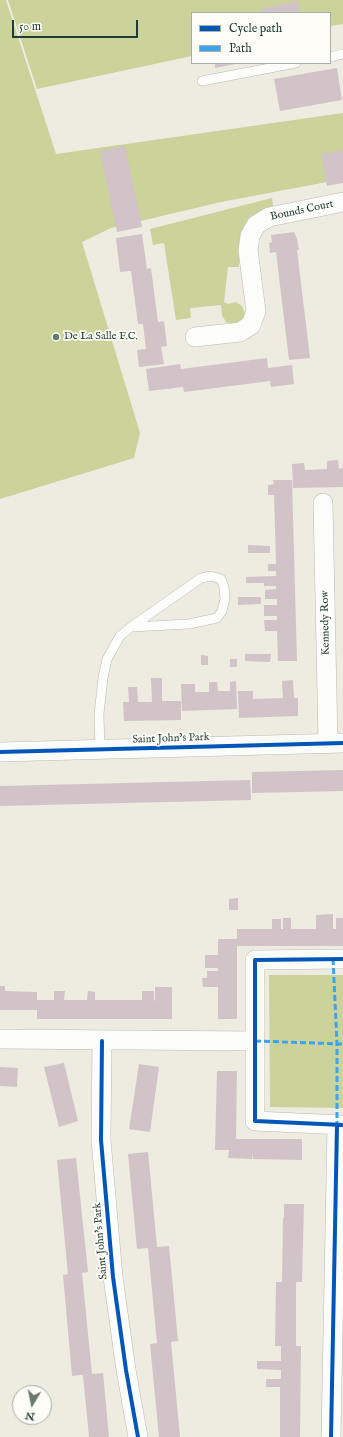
<!DOCTYPE html>
<style>
body{margin:0}
#map{position:relative;width:343px;height:1437px;overflow:hidden;background:#eeebe1;font-family:"IM FELL English",serif}
canvas{display:block}
.legend{position:absolute;left:191px;top:12px;width:140px;height:52px;box-sizing:border-box;background:#fdfcf7;border:1px solid #a4b0a9;margin:0;padding:5px 7px;list-style:none;font-size:12px;color:#1f3d34}
.legend li{display:flex;align-items:center;gap:8px;height:20px}
.legend b{width:20px;border:1px solid #a4b0a9}
.north{position:absolute;left:12px;top:1385px;width:40px;height:40px;box-sizing:border-box;background:#fdfcf7;border:1px solid #a4b0a9;border-radius:50%;rotate:190deg;font-size:11px;font-weight:700;line-height:16px;text-align:center;color:#1f3d34}
.north::after{content:'';display:block;margin:auto;width:14px;height:18px;background:#677a71;clip-path:polygon(50% 0,100% 100%,50% 72%,0 100%)}
.scale{position:absolute;left:12px;top:20px;width:126px;height:18px;box-sizing:border-box;border:2px solid #1f3d34;border-top:0;padding-left:5px;font-size:12px;line-height:14px;white-space:nowrap;color:#1f3d34;-webkit-text-stroke:3px #fdfcf7;paint-order:stroke}
</style>
<div id="map">
<canvas width="343" height="1437"></canvas>
<ul class="legend">
<li><b style="height:5px;background:#0057b8"></b>Cycle path</li>
<li><b style="height:5px;background:#3da4eb"></b>Path</li>
</ul>
<div class="north">N</div>
<div class="scale">50 m</div>
</div>
<script>
const context = document.querySelector('canvas').getContext('2d');
context.lineJoin = 'round';
function fillPath(path, color) { context.fillStyle = color; context.fill(path, 'evenodd'); }
const poly = rows => new Path2D(rows.map(r => 'M' + r).join(''));
function strokePath(path, color, width, dash) { context.strokeStyle = color; context.lineWidth = width; context.lineCap = dash ? 'butt' : 'round'; context.setLineDash(dash || []); context.stroke(path); }
function write(font, color, halo, rows, align = 'center') {
  context.font = font + ' "IM FELL English",serif'; context.lineWidth = 3.5; context.setLineDash([]); context.textBaseline = 'middle'; context.strokeStyle = halo; context.fillStyle = color; for (const [text, x, y, turn = 0] of rows) {
    context.save(); context.translate(x, y); context.rotate((+turn || 0) * Math.PI / 180); context.textAlign = isNaN(turn) ? turn : align; if (halo) context.strokeText(text, 0, 0); context.fillText(text, 0, 0); context.restore();
  }
}
fillPath(poly([
 [0,0,6,0,56,154,343,113,343,179,221,202,111,228,82,242,140,433,134,458,0,499],
 [8,0,343,0,343,24,330,26,330,13,192,13,192,56,37,89],
 [272,198,273,206,255,214,245,224,240,236,239,267,228,267,224,302,228,304,236,302,242,306,245,314,242,321,239,323,232,324,226,322,222,315,221,305,190,308,191,318,176,320,164,243,153,245,150,229],
 [269,975,343,975,343,1108,270,1107]
]), '#cbd29a');
fillPath(poly([
 [298,1,300,13,262,13,261,9],
 [215,63,235,63,235,64,215,68],
 [337,68,342,100,280,111,274,79],
 [125,146,142,227,117,232,100,151],
 [343,150,343,183,327,186,321,154],
 [294,232,297,239,299,250,297,250,310,358,289,360,276,252,270,253,269,243,272,242,271,235],
 [142,234,147,269,151,268,158,322,164,321,167,346,161,347,164,364,139,367,137,350,146,349,143,324,138,324,131,271,120,272,116,238],
 [267,358,268,368,292,365,294,384,271,387,270,381,184,392,183,387,149,391,146,369,180,364,181,369],
 [338,460,339,469,343,468,343,487,293,488,292,464,304,463,305,470,327,469,327,461],
 [273,480,292,480,297,661,278,661,277,631,265,631,264,620,277,620,277,616,264,616,264,605,277,605,277,599,265,599,265,590,276,589,276,586,264,586,264,583,246,583,246,577,276,576,276,571,268,571,268,564,276,564,274,495,268,495,268,485,274,484],
 [248,545,270,546,270,553,248,553],
 [238,597,261,597,261,604,238,605],
 [245,654,271,654,270,662,245,661],
 [201,655,208,656,208,665,201,665],
 [230,659,237,659,237,667,230,667],
 [151,678,162,678,162,701,181,701,181,720,124,721,123,702,129,702,128,687,137,687,138,702,152,702],
 [293,680,294,698,298,698,298,716,239,718,238,691,253,691,253,699,283,698,282,681],
 [236,681,237,709,182,711,181,684,195,684,195,692,209,692,209,682,217,682,218,691,230,691,230,682],
 [343,770,343,791,252,793,252,772],
 [250,780,251,800,0,806,0,786],
 [238,898,238,910,229,910,229,899],
 [333,914,333,929,336,929,336,918,343,918,343,946,237,946,237,1019,218,1019,218,987,203,987,202,978,207,978,207,971,218,971,218,968,205,968,205,955,218,955,218,939,237,939,237,929,272,929,272,919,281,919,281,929,283,929,283,918,291,918,291,929,316,929,316,915],
 [0,986,5,986,5,991,37,992,37,1000,54,1000,54,991,65,991,64,1000,87,1000,88,991,95,992,95,1000,142,1000,142,991,154,991,154,1001,155,1000,155,987,172,987,172,1019,37,1019,37,1010,0,1010],
 [64,1063,78,1121,59,1127,44,1067],
 [139,1064,159,1067,150,1132,129,1129],
 [0,1067,18,1068,17,1087,0,1086],
 [217,1071,237,1071,236,1139,302,1139,302,1160,253,1159,253,1153,252,1159,228,1158,229,1150,215,1150],
 [148,1152,157,1247,169,1246,178,1341,171,1342,180,1437,159,1437,150,1344,157,1343,148,1248,137,1249,128,1154],
 [76,1158,88,1272,82,1273,92,1374,103,1373,109,1437,89,1437,83,1375,89,1374,72,1376,63,1275,68,1274,57,1160],
 [284,1204,304,1204,302,1282,296,1282,296,1346,301,1346,300,1437,280,1437,280,1387,266,1387,266,1379,281,1379,281,1370,257,1369,257,1361,281,1361,281,1346,275,1346,276,1282,282,1282,283,1218,284,1218]
]), '#d1c3c8');
const service = poly([
 [330,57,343,54],
 [202,81,296,63],
 [100,750,99,714,103,678,107,659,120,636,131,627,201,578,211,576,221,579,224,587,225,599,222,611,217,618,189,624,131,627]
]);
const minor = poly([
 [195,337,240,332,251,325,256,311,248,250,250,236,256,225,269,217,343,202],
 [323,503,328,743],
 [0,752,343,743],
 [343,959,255,960,255,1121,343,1125],
 [0,1039,255,1041],
 [102,1041,101,1140,113,1277,126,1370,138,1437],
 [331,1437,337,1125]
]);
strokePath(service, '#b9bab3', 10);
strokePath(minor, '#b9bab3', 20);
strokePath(service, '#fcfcfa', 9);
strokePath(minor, '#fcfcfa', 19);
strokePath(poly([
 [333,959,337,1044,337,1125],
 [255,1041,343,1044]
]), '#3da4eb', 3, [6, 3]);
strokePath(poly([
 [0,752,343,743],
 [343,959,255,960,255,1121,343,1125],
 [102,1041,101,1140,113,1277,126,1370,138,1437],
 [331,1437,337,1125]
]), '#0057b8', 4);
for (const [x, y, r, color] of [
 [56,337,4,"#677a71"]
]) { const dot = new Path2D(); dot.arc(x, y, r, 0, 2 * Math.PI); context.fillStyle = color; context.fill(dot); strokePath(dot, '#fdfcf7', 1.5); }
write('11px', '#1f3d34', '#fdfcf7', [
 ["Bounds Court",302,211,-12],
 ["Kennedy Row",326,623,-91],
 ["Saint John's Park",171,739,-2],
 ["Saint John's Park",101,1241,-95]
]);
write('11px', '#1f3d34', '#fdfcf7', [
 ["De La Salle F.C.",64,337]
], 'left');
</script>
